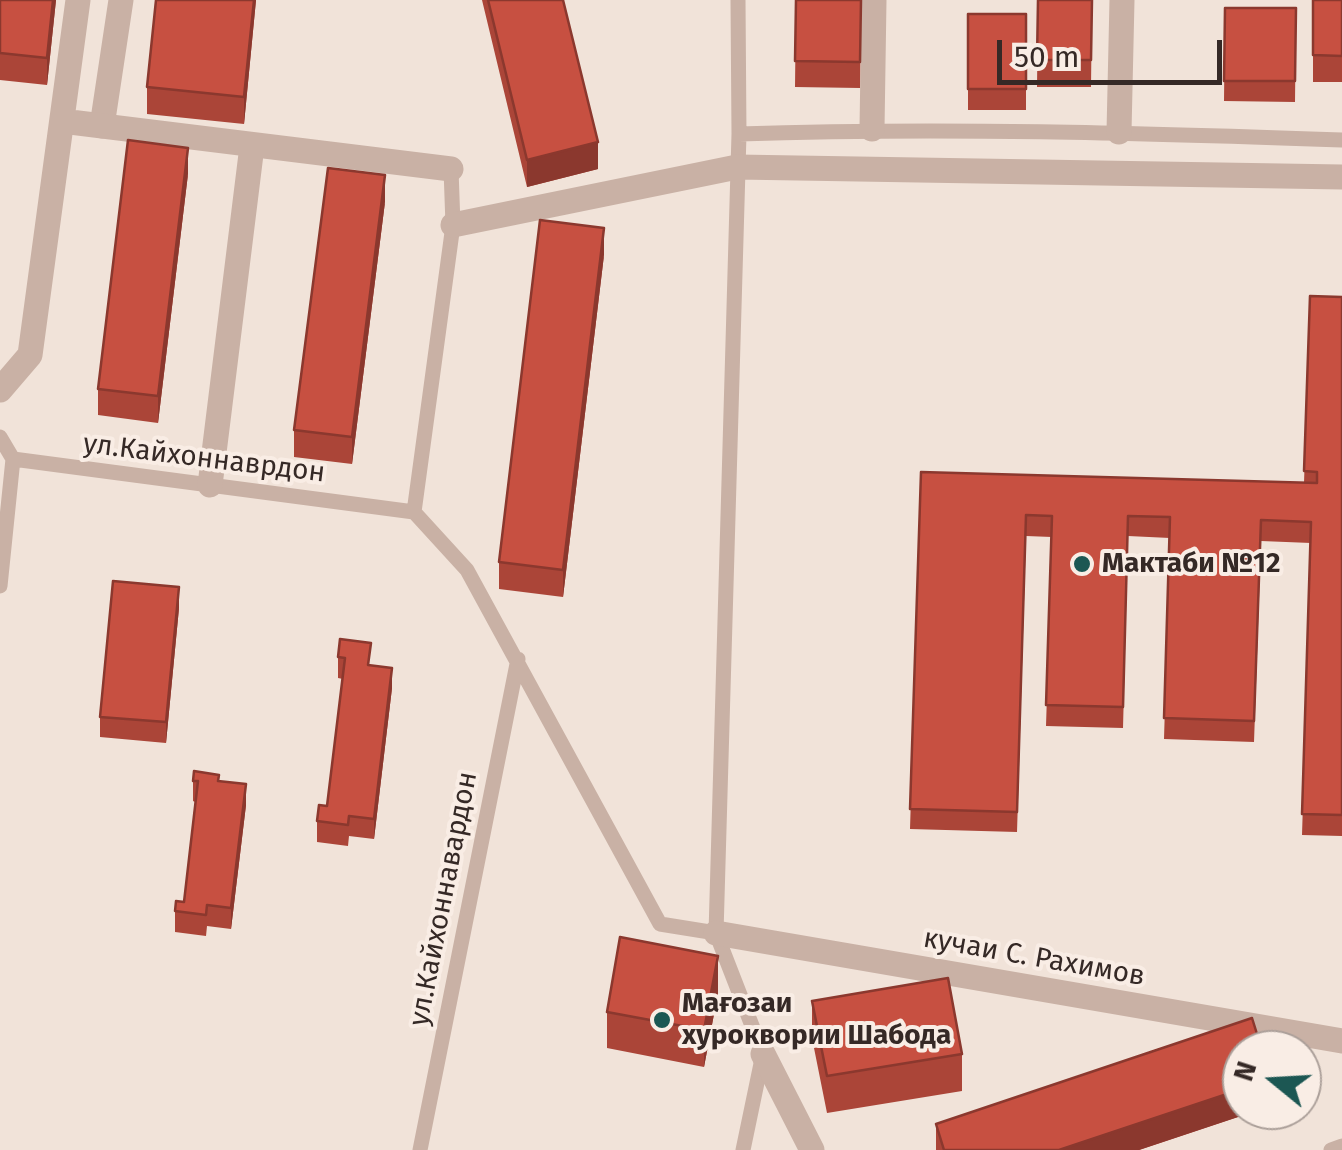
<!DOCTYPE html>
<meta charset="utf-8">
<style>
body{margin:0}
#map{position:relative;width:1342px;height:1150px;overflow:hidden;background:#f1e3d9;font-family:"Fira Sans",sans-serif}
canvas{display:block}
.north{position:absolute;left:1222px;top:1030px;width:100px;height:100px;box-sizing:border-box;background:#f9ede5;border:2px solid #ab9f99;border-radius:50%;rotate:288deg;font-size:28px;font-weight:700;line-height:40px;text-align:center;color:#352926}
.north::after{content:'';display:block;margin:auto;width:35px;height:45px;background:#1c5753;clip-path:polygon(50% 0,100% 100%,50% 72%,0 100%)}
.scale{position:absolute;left:997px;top:40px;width:225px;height:45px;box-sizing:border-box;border:5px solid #352926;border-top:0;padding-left:12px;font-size:30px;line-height:35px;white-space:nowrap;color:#352926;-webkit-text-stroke:8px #f9ede5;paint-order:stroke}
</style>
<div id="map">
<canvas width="1342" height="1150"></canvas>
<div class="north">N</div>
<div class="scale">50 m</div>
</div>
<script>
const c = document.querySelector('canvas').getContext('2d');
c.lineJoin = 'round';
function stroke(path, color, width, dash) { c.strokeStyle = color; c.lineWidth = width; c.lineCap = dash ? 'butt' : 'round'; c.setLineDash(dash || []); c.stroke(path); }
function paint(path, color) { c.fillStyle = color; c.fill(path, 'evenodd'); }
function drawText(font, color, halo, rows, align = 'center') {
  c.font = font + ' "Fira Sans",sans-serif'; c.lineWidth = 8; c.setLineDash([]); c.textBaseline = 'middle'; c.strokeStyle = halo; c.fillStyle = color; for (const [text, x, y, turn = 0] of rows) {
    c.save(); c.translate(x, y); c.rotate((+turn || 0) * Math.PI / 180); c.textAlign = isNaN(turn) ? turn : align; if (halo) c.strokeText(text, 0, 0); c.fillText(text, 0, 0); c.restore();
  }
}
stroke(new Path2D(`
 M738 0 739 134 716 933 763 1054 743 1150
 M739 134C940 127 1141 133 1342 140
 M451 169 453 225 414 512 467 570 660 924 716 933
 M0 437 13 459 414 512
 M0 586 13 459
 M420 1150 518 659
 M1331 1150 1342 1146`), '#c9b1a5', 15);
stroke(new Path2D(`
 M102 126 121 0
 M453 225 737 167 1342 177`), '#c9b1a5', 25);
stroke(new Path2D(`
 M62 121 451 169
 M872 129 874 0
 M1119 132 1122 0
 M0 390 30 355 78 0
 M210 485 252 146
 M716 933 1342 1041
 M763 1054 812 1150`), '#c9b1a5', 25);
paint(new Path2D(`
 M0 0H56L47 85 0 80Z
 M156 0H256L244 124 147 114V87Z
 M482 0H563L598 169 527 187Z
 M796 0H861L860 88 795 87Z
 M1038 0H1092L1091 87H1037Z
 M1313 0H1342V82H1313Z
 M1225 8H1296L1295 102 1224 101Z
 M968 14H1026V110H968Z
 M188 174 158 423 98 415V389Z
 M385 202 352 464 294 457V430Z
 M604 255 563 597 499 589V562Z
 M1310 296 1342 297V836L1302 835 1311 543 1261 541 1254 742 1164 739 1170 538 1128 536 1123 728 1046 726 1052 537 1026 536 1017 832 910 829 921 472 1304 483Z
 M179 608 166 743 100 737V717Z
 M338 657 370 665 392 688 374 839 349 836 348 846 317 842V821L327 806 343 679 338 678Z
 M193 781H219L246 805 231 929 207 926 206 936 175 932V911L184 902 195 802 193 801Z
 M718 993 704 1067 607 1048V1012Z
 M812 1001 962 1054V1091L827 1113 812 1038Z
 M1242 1110H1259L1139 1150H936V1124Z`), '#ab4538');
paint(new Path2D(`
 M53 0H56L47 85V58Z
 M254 0H256L244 124V97Z
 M598 142V169L527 187V160Z
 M188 148V174L158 423V396Z
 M385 175V202L352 464V437Z
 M604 228V255L563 597V570Z
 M179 587V608L166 743V722Z
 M392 668V688L374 839V819Z
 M246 784V805L231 929V908Z
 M718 956V993L704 1067V1030Z
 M1242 1089V1110H1259L1139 1150H1059Z`), '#8b382e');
const building = new Path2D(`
 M0 0H53L47 58 0 53Z
 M156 0H254L244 97 147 87Z
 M488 0H563L598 142 527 160Z
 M796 0H861L860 62 795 61Z
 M1038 0H1092L1091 60H1037Z
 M1313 0H1342V56L1313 55Z
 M1225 8H1296L1295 81H1224Z
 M968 14H1026V89H968Z
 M128 140 188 148 158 396 98 389Z
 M328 168 385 175 352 437 294 430Z
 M540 220 604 228 563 570 499 562Z
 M1310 296 1342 297V815L1302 814 1311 522 1261 520 1254 721 1164 718 1170 517 1128 516 1123 707 1046 705 1052 516 1026 515 1017 812 910 809 921 472 1317 483V472L1304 471Z
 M113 581 179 587 166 722 100 717Z
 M340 639 371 643 368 665 392 668 374 819 349 816 348 825 317 821 319 805 327 806 345 658 338 657Z
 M194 771 219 775 218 781 246 784 231 908 207 905 206 915 175 911 176 901 184 902 198 781H193Z
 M620 937 718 956 704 1030 607 1012Z
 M948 978 962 1054 827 1076 812 1001Z
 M1252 1018 1262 1050H1242V1089L1059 1150H944L936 1124Z`);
paint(building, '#c75041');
stroke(building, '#8b382e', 2.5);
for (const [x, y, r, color] of [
 [1082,564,10,"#1c5753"],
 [662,1020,10,"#1c5753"]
]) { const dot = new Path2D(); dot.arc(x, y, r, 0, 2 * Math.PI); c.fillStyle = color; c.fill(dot); stroke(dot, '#f9ede5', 4); }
drawText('28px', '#352926', '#f9ede5', [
 ["ул.Кайхоннаврдон",204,459,7],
 ["ул.Кайхоннавардон",444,899,-79],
 ["кучаи С. Рахимов",1034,958,10]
]);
drawText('bold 28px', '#352926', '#f9ede5', [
 ["Мактаби №12",1102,564],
 ["Мағозаи",682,1004],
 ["хуроквории Шабода",682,1036]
], 'left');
</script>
